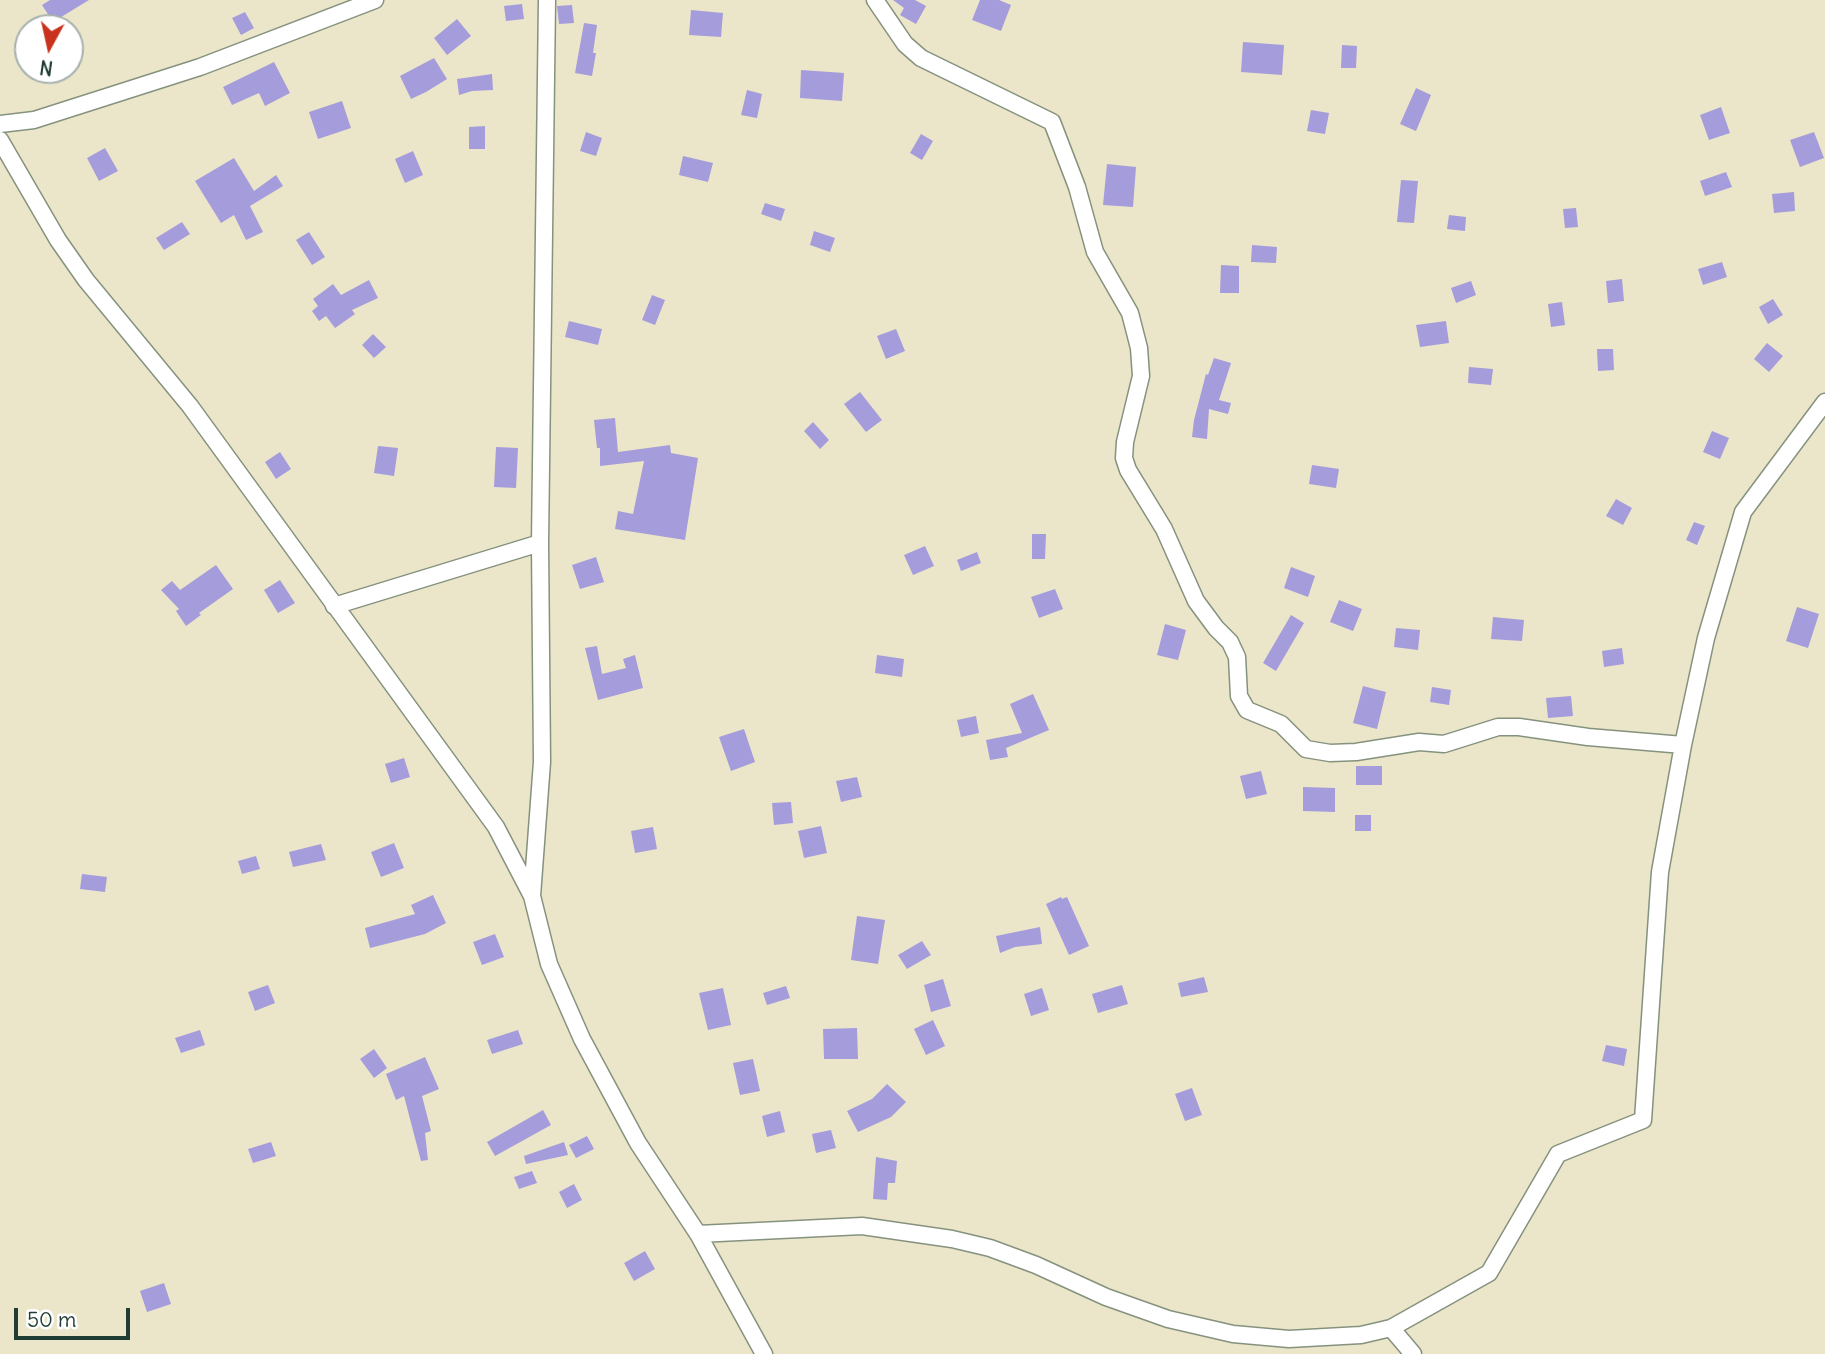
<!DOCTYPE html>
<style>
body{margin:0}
#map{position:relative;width:1825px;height:1354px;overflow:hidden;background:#ebe6c9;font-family:Delius,sans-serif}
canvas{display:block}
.north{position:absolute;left:14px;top:14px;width:70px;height:70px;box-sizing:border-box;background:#fff;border:2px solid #a5b1ae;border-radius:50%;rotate:188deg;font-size:19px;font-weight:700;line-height:28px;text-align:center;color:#1f3d34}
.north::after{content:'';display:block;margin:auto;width:24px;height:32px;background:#c8321e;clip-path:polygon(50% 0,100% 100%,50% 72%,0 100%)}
.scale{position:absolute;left:14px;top:1308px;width:116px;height:32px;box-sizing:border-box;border:4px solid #1f3d34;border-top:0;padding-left:9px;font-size:21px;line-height:24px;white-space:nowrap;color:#1f3d34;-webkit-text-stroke:5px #fff;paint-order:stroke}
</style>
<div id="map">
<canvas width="1825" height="1354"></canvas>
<div class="north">N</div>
<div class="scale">50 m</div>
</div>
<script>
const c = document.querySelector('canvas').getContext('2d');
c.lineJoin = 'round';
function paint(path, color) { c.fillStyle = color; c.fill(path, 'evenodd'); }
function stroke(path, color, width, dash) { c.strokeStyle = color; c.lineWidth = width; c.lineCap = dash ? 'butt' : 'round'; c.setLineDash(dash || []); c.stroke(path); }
paint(new Path2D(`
 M50 0H89L53 22 42 5Z
 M893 0H915L926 6 916 24 900 15 904 8Z
 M980 0H999L1011 5 1001 31 972 20Z
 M522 4 524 19 506 21 504 6Z
 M572 5 574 23 559 24 557 6Z
 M691 10 723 13 721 37 689 35Z
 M245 12 254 28 241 35 232 18Z
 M457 19 471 36 447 55 434 38Z
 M584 23 597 25 593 53H596L592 76 575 73Z
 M1243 42 1284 45 1282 75 1241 72Z
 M1342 45 1357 46 1356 68H1341Z
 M434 58 447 79 426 92 411 99 400 76Z
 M274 62 290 93 265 106 259 93 232 105 223 87Z
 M801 70 844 73 842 101 800 98Z
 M492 74 493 90 472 91 459 95 457 79Z
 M1416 88 1431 95 1416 131 1400 124Z
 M747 90 762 94 757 118 741 115Z
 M342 101 351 128 318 139 309 112Z
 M1721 107 1730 133 1709 140 1700 115Z
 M1311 110 1329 113 1325 134 1307 131Z
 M485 126V149H469V127Z
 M586 132 602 138 596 156 580 151Z
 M1814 132 1824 158 1800 167 1790 140Z
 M921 134 933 141 922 160 910 153Z
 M105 148 118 171 99 181 87 158Z
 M413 151 423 175 405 183 395 159Z
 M683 156 713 163 708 182 679 175Z
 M234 158 254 191 276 175 283 186 250 206 263 232 246 240 234 215 221 223 195 181Z
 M1107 164 1136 167 1133 207 1103 205Z
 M1726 172 1732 187 1705 196 1700 181Z
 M1401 180 1418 181 1414 223 1397 222Z
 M1794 192 1795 211 1774 213 1772 194Z
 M765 203 785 209 781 221 761 214Z
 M1576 208 1578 227 1565 228 1563 209Z
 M1449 215 1466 217 1465 231 1447 229Z
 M182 222 190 234 164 250 156 238Z
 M814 231 835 238 830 252 810 245Z
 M309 232 325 257 312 265 296 240Z
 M1252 245 1277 247 1276 263 1251 262Z
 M1722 262 1727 277 1703 285 1698 269Z
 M1221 265 1239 266V293H1220Z
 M1622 279 1624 301 1608 303 1606 281Z
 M369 280 378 298 352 310 355 314 335 328 326 316 319 321 312 311 318 306 313 299 333 284 341 295Z
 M1471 281 1476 295 1456 303 1451 288Z
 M652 295 665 300 655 325 642 320Z
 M1773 299 1783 315 1768 324 1759 307Z
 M1562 302 1565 325 1551 327 1548 304Z
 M569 321 602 329 598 345 565 337Z
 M1446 321 1449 343 1420 347 1416 325Z
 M896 329 905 351 886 359 877 336Z
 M373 334 386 347 374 358 362 345Z
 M1767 343 1783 356 1769 372 1754 359Z
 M1597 349H1613L1614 370 1598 371Z
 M1214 358 1231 363 1219 400 1231 403 1228 414 1209 409 1207 439 1192 437 1194 420 1206 374 1208 375Z
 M1469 367 1493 369 1491 385 1468 383Z
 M860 392 882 420 866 432 844 404Z
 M615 418 618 452 670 445 671 453 698 458 685 540 615 529 618 511 633 514 644 461 600 466V448H597L594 420Z
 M813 422 829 440 820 449 804 431Z
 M1712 431 1729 438 1720 459 1703 452Z
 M378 446 398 448 394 476 374 473Z
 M496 447 518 448 516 488 494 487Z
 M280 452 291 469 276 479 265 462Z
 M1312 465 1339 469 1336 488 1309 484Z
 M1616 499 1632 508 1623 525 1606 516Z
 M1694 522 1705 526 1697 545 1686 540Z
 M1032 534H1046L1045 559H1032Z
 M925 546 934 566 913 575 904 555Z
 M977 552 981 563 961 571 957 560Z
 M596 557 604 582 580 589 572 565Z
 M216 565 233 589 199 613 201 615 186 626 176 611 179 609 161 590 172 581 180 590Z
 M1291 567 1315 576 1308 597 1284 588Z
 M280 580 295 603 278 613 264 590Z
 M1055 589 1063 609 1039 618 1031 597Z
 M1339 600 1362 609 1353 631 1330 622Z
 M1797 607 1819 614 1808 648 1786 641Z
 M1291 615 1304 623 1276 671 1263 663Z
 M1493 617 1524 620 1522 641 1491 639Z
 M1165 624 1186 630 1178 660 1157 655Z
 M1396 628 1420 630 1418 650 1394 647Z
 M597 646 602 674 626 668 623 659 635 655 643 688 598 700 585 648Z
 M1622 648 1624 664 1604 667 1602 651Z
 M877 655 904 659 902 677 875 673Z
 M1363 686 1386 692 1377 729 1353 723Z
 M1432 687 1451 690 1449 705 1430 702Z
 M1033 694 1049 730 1006 748 1008 757 990 760 986 740 1022 733 1010 704Z
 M1571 696 1573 716 1548 718 1546 698Z
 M976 716 979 733 961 737 957 720Z
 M744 729 755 762 731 771 719 737Z
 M404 758 410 777 391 783 385 764Z
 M1356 766H1382V785H1356Z
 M1261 771 1267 794 1246 799 1240 776Z
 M857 777 862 797 841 802 836 781Z
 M1303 787 1335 788V812L1303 811Z
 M791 802 793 823 774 825 772 803Z
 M1355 815H1371V831H1355Z
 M821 826 827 853 804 858 798 831Z
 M653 827 657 849 635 853 631 831Z
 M394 843 404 868 381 877 371 852Z
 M321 844 326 860 293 867 289 852Z
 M256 856 260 869 242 874 238 861Z
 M82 874 107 877 105 892 80 889Z
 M433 895 446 923 425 934 370 948 365 928 415 914 411 905Z
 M1061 897 1062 899 1067 897 1089 946 1069 955 1046 904Z
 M857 916 885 920 878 964 851 960Z
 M1040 927 1042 944 1015 947 1000 953 996 936Z
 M495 934 504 957 482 965 473 942Z
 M922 941 931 955 907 969 898 955Z
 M1204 977 1208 992 1181 997 1178 983Z
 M943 979 951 1006 931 1012 924 985Z
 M268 985 275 1003 255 1011 248 992Z
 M1122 985 1128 1004 1098 1013 1092 994Z
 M786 986 790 998 767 1005 763 993Z
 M723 988 731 1025 708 1030 699 993Z
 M1042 988 1049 1010 1031 1016 1024 994Z
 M933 1020 945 1046 926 1055 914 1029Z
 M857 1028 858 1059H824L823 1029Z
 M200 1030 205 1045 181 1053 175 1038Z
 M518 1030 523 1044 492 1054 487 1040Z
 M1606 1045 1627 1049 1624 1066 1602 1061Z
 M374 1049 387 1068 374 1078 360 1059Z
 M425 1057 439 1089 422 1096 431 1131 425 1133 428 1160 421 1161 404 1096 396 1100 386 1074Z
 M753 1059 760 1091 740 1095 733 1063Z
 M887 1084 906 1102 891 1117 858 1132 847 1111 872 1099Z
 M1192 1088 1202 1115 1185 1121 1175 1094Z
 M543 1110 551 1125 495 1156 487 1142Z
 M780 1111 785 1132 767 1137 762 1116Z
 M831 1130 836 1148 816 1153 812 1134Z
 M587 1136 594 1149 576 1158 569 1145Z
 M271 1142 276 1156 253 1163 248 1149Z
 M564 1142 568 1155 526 1164 524 1156Z
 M876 1157 897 1161 895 1183H888L887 1200 873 1199Z
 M532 1171 537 1183 519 1189 514 1177Z
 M574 1184 582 1200 567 1208 559 1192Z
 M645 1251 655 1269 634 1281 624 1263Z
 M164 1283 171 1304 147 1312 140 1291Z`), '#a59cdb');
const street = new Path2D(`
 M875 0 905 44 921 58 1052 122 1077 187 1095 252 1130 313 1139 348 1141 376 1125 442 1124 458 1128 470 1164 529 1196 601 1216 628 1230 642 1237 657 1239 696 1247 710 1281 724 1306 749 1330 753 1356 752 1419 742 1444 744 1498 727H1519L1588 737 1683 745
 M0 124 34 120 200 67 375 0
 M0 140 58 240 86 280 190 406 496 827 532 896 549 964 582 1039 638 1143 698 1234 764 1354
 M334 606 540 543
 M532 896 542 762 540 543 547 0
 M698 1234 862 1226 952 1239 990 1248 1036 1265 1106 1297 1168 1319 1233 1334 1289 1339 1361 1335 1391 1328 1489 1273 1558 1154 1643 1120 1660 872 1683 745 1706 638 1743 512 1825 402
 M1391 1328 1413 1354`);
stroke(street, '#85927e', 19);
stroke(street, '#fff', 16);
</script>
